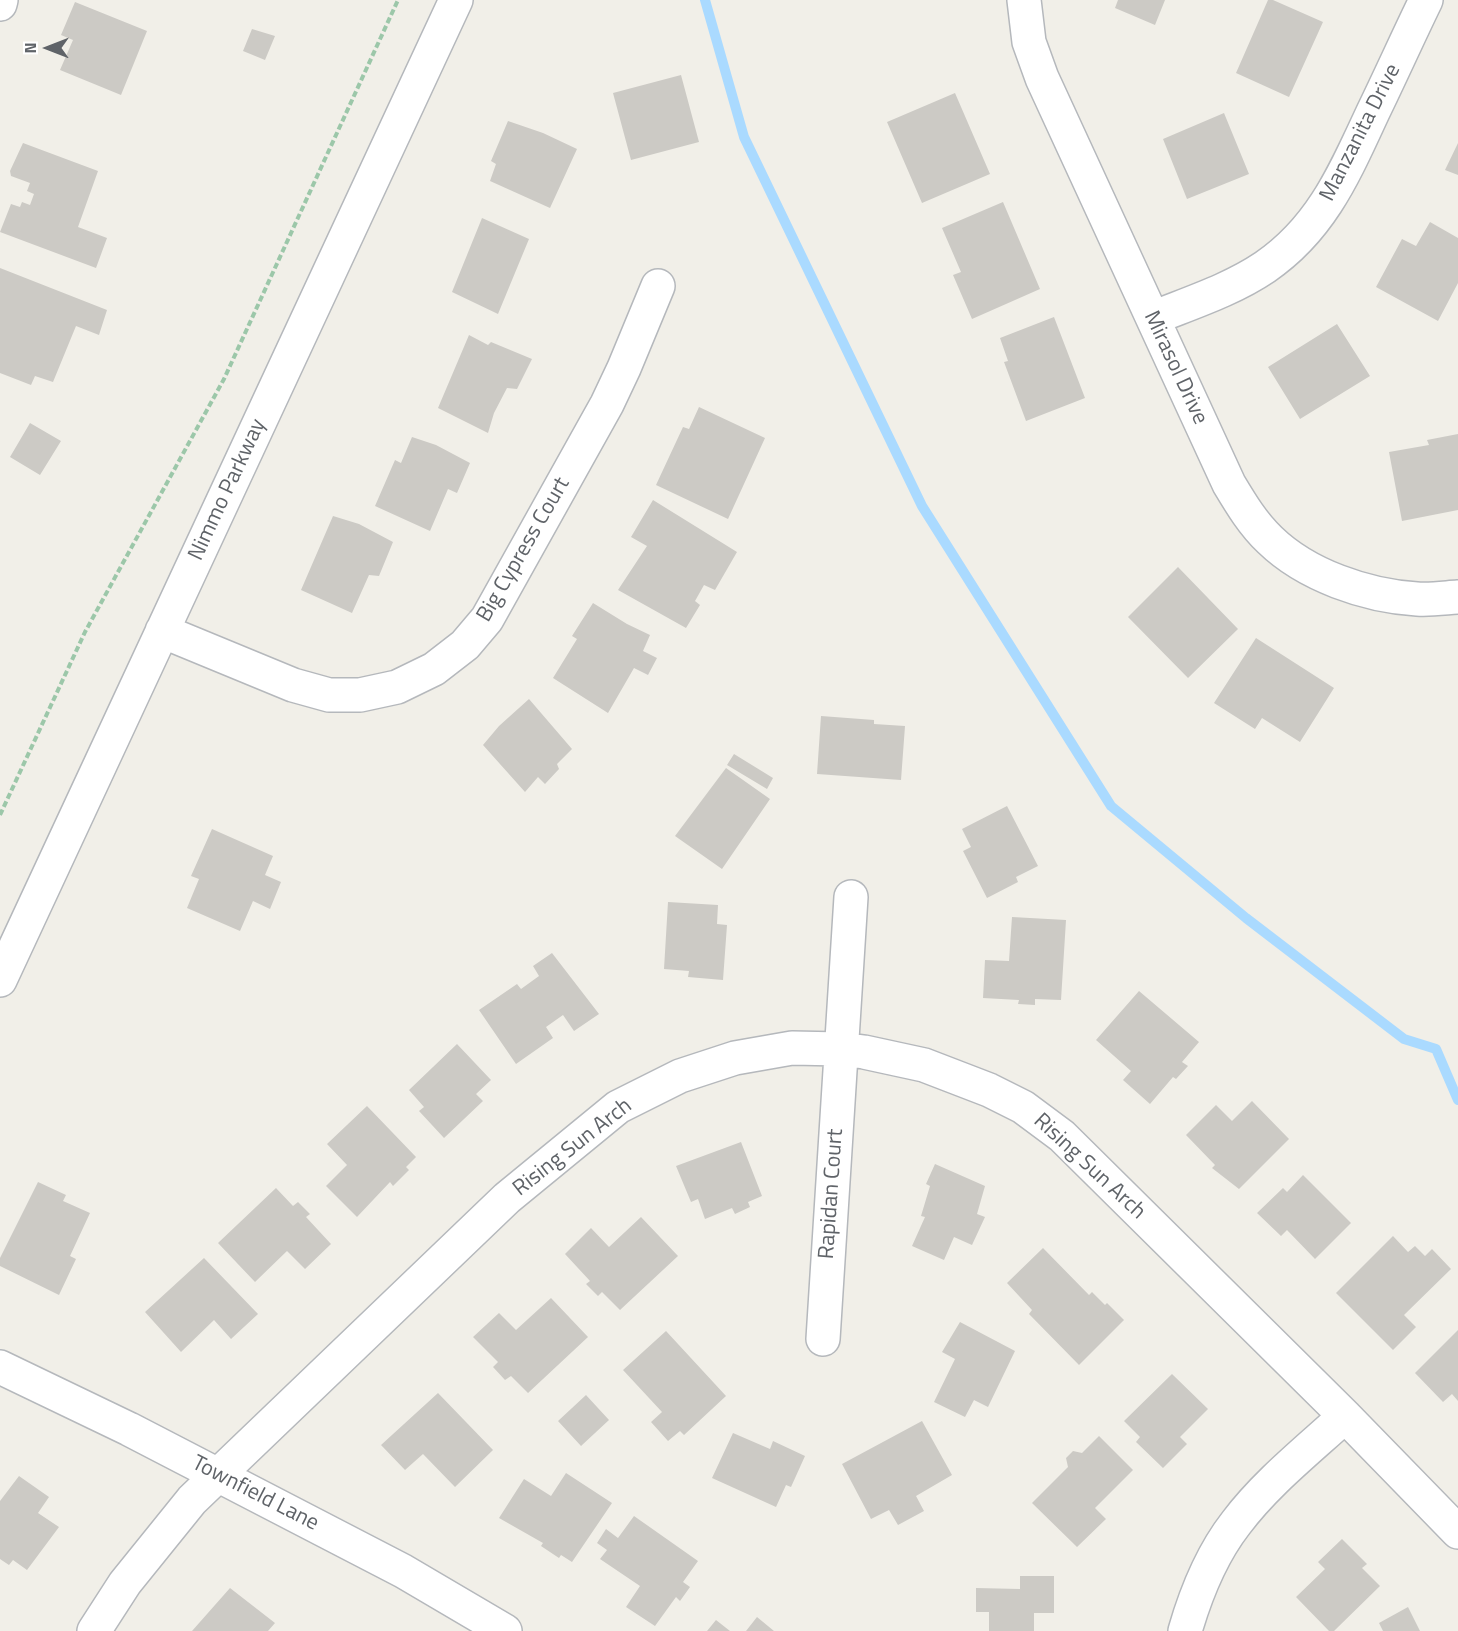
<!DOCTYPE html>
<style>
body{margin:0}
#map{position:relative;width:1458px;height:1631px;overflow:hidden;background:#f1efe8;font-family:"Titillium Web",sans-serif}
canvas{display:block}
.north{position:absolute;left:18px;top:18px;width:60px;height:60px;-webkit-text-stroke:4px #fff;paint-order:stroke;rotate:270deg;font-size:16px;font-weight:700;line-height:24px;text-align:center;color:#5f6368}
.north::after{content:'';display:block;margin:auto;width:21px;height:27px;background:#5f6368;clip-path:polygon(50% 0,100% 100%,50% 72%,0 100%)}
</style>
<div id="map">
<canvas width="1458" height="1631"></canvas>
<div class="north">N</div>
</div>
<script>
const c = document.querySelector('canvas').getContext('2d');
c.lineJoin = 'round';
function stroke(path, color, width, dash) { c.strokeStyle = color; c.lineWidth = width; c.lineCap = dash ? 'butt' : 'round'; c.setLineDash(dash || []); c.stroke(path); }
function paint(path, color) { c.fillStyle = color; c.fill(path, 'evenodd'); }
function drawText(font, color, halo, rows, align = 'center') {
  c.font = font + ' "Titillium Web",sans-serif'; c.lineWidth = 4.5; c.setLineDash([]); c.textBaseline = 'middle'; c.strokeStyle = halo; c.fillStyle = color; for (const [text, x, y, turn = 0] of rows) {
    c.save(); c.translate(x, y); c.rotate((+turn || 0) * Math.PI / 180); c.textAlign = isNaN(turn) ? turn : align; if (halo) c.strokeText(text, 0, 0); c.fillText(text, 0, 0); c.restore();
  }
}
stroke(new Path2D(`
 M705 0 744 137 922 506 1111 806 1246 918 1404 1039 1436 1049 1458 1100`), '#aadaff', 10);
paint(new Path2D(`
 M1118 0H1165L1155 25 1115 8Z
 M1268 0H1273L1323 22 1289 97 1236 73Z
 M75 2 147 31 121 95 60 70 73 40 61 35Z
 M252 29 275 36 265 60 243 51Z
 M681 75 699 142 631 160 613 93Z
 M955 93 990 174 922 203 887 122Z
 M1224 113 1249 174 1187 199 1163 139Z
 M508 121 543 133 577 149 550 208 490 181 496 164 491 161Z
 M23 143 98 171 78 227 107 238 96 268 0 232 11 204 20 207 22 202 30 205 34 194 27 191 30 183 11 176 10 171Z
 M1458 143V175L1445 170Z
 M1003 202 1040 289 972 319 953 275 961 272 942 228Z
 M482 218 529 239 498 314 452 292Z
 M1430 222 1458 238V283L1438 321 1376 287 1402 239 1416 246Z
 M0 268 107 310 99 335 76 326 53 382 35 376 31 385 0 373Z
 M1054 317 1085 398 1026 421 1004 362 1008 361 1000 338Z
 M1337 324 1370 376 1300 419 1268 367Z
 M469 335 488 345 491 342 532 359 517 389 507 388 494 413 488 433 438 408Z
 M699 407 765 438 728 519 656 485 683 427 689 429Z
 M30 423 61 441 40 475 10 457Z
 M1458 434V510L1402 521 1389 452 1429 445 1427 440Z
 M412 437 436 445 470 463 457 493 448 489 430 531 375 506 395 460 401 463Z
 M653 500 737 552 715 590 704 585 695 601 700 605 686 628 618 590 647 546 631 537Z
 M333 516 359 524 393 542 379 576 369 575 352 613 301 590Z
 M1178 567 1238 629 1188 678 1128 617Z
 M593 603 627 624 650 635 643 651 657 658 648 675 634 668 608 713 553 678 577 639 572 636Z
 M1256 638 1334 688 1300 742 1262 718 1255 729 1214 703Z
 M529 699 572 749 557 764 559 769 545 784 538 777 525 792 483 745 499 726Z
 M821 716 874 720V724L905 726 901 780 817 774Z
 M734 754 773 778 767 789 727 765Z
 M726 768 770 799 722 869 675 836Z
 M1007 806 1038 866 1016 877 1018 882 987 898 963 851 971 847 962 829Z
 M212 829 273 856 265 875 281 882 270 909 253 901 240 931 187 908 199 879 191 876Z
 M668 902 718 905 717 924 727 925 723 980 688 977 689 971 664 969Z
 M1012 917 1066 920 1061 1000 1035 999V1005L1018 1004 1019 1000 983 998 985 960 1009 961Z
 M552 953 599 1014 574 1031 563 1015 546 1027 553 1038 516 1064 479 1010 517 984 521 989 539 976 533 966Z
 M1139 991 1199 1042 1182 1062 1188 1066 1176 1079 1173 1077 1150 1104 1123 1080 1131 1071 1096 1040Z
 M457 1044 491 1080 476 1094 483 1101 444 1138 419 1111 424 1107 409 1090Z
 M1252 1101 1289 1139 1239 1189 1212 1168 1215 1165 1186 1135 1216 1105 1232 1121Z
 M367 1106 416 1157 406 1167 409 1170 393 1186 390 1182 357 1217 326 1186 347 1165 327 1144Z
 M741 1142 762 1196 748 1202 750 1207 735 1214 732 1208 705 1219 698 1199 691 1202 676 1166Z
 M935 1164 985 1186 977 1214 985 1217 972 1245 954 1237 944 1260 912 1246 925 1217 921 1216 930 1186 926 1184Z
 M1303 1175 1351 1223 1315 1259 1287 1230 1281 1236 1257 1213 1283 1188 1287 1192Z
 M38 1182 66 1195 63 1201 90 1213 70 1256 76 1259 59 1295 0 1266V1258Z
 M276 1188 293 1206 298 1202 310 1214 306 1217 331 1244 305 1269 287 1251 255 1282 218 1243Z
 M641 1217 678 1256 620 1310 602 1292 598 1296 586 1284 590 1281 565 1254 591 1228 609 1247Z
 M1393 1236 1408 1252 1415 1246 1425 1256 1432 1249 1451 1269 1404 1315 1416 1327 1393 1350 1336 1293Z
 M1043 1248 1089 1295 1092 1292 1105 1305 1107 1303 1124 1320 1079 1365 1029 1314 1032 1310 1007 1283Z
 M204 1258 258 1314 231 1339 214 1320 181 1352 145 1312Z
 M551 1298 588 1337 528 1393 511 1376 505 1380 493 1367 498 1362 473 1337 499 1313 516 1330Z
 M960 1322 1015 1351 988 1407 974 1400 965 1417 934 1402 955 1359 942 1352Z
 M1458 1330V1401L1452 1394 1443 1402 1415 1373Z
 M666 1331 726 1396 684 1435 680 1431 668 1441 651 1422 662 1412 623 1370Z
 M1172 1374 1208 1409 1180 1437 1187 1444 1163 1468 1136 1442 1140 1437 1124 1421Z
 M438 1393 493 1450 455 1487 423 1454 405 1470 381 1445Z
 M586 1395 609 1420 581 1446 558 1421Z
 M922 1421 952 1475 916 1496 924 1511 898 1525 889 1510 871 1519 842 1464Z
 M733 1433 770 1449 773 1441 805 1456 791 1487 786 1485 776 1507 712 1478Z
 M1099 1436 1133 1470 1095 1508 1106 1519 1077 1547 1032 1503 1068 1467 1066 1458 1073 1451 1082 1453Z
 M566 1473 612 1503 572 1562 561 1555 559 1558 541 1546 543 1543 499 1518 524 1479 551 1496Z
 M19 1476 49 1497 38 1513 59 1527 27 1570 13 1560 9 1565 0 1559V1501Z
 M634 1516 698 1561 683 1582 690 1587 680 1601 676 1597 655 1626 626 1607 640 1586 600 1559 607 1550 597 1543 606 1529 618 1538Z
 M1342 1539 1367 1564 1362 1568 1380 1586 1334 1631H1329L1296 1597 1325 1569 1318 1562Z
 M1020 1576H1054V1613H1034V1631H989V1612H976V1588L1020 1589Z
 M230 1588 275 1623 268 1631H192Z
 M1408 1607 1420 1631H1383L1379 1623Z
 M757 1617 774 1631H746Z
 M716 1620 730 1631H707Z`), '#cccac5');
const minor = new Path2D(`
 M1024 0 1029 42 1042 78 1229 484C1241 504 1253 524 1270 540 1306 575 1366 596 1417 599 1430 600 1444 598 1458 597
 M0 4 1 0
 M1153 318C1190 303 1231 290 1265 267 1322 228 1345 172 1373 112 1391 75 1408 37 1426 0
 M162 631 293 685 329 695H360L397 687 434 669 465 645 487 619 607 404 624 368 658 286
 M0 980 456 0
 M823 1339 851 897
 M0 1367 129 1429 403 1571 505 1631
 M94 1631 125 1583 192 1500 507 1198 618 1107 680 1076 735 1058 792 1048 841 1049 864 1052 924 1065 989 1090 1023 1107 1062 1136 1345 1416 1458 1532
 M1185 1631C1196 1593 1211 1555 1236 1523 1266 1483 1308 1450 1345 1416`);
stroke(minor, '#b5b8bc', 36);
stroke(new Path2D(`
 M0 815 85 632 224 379 398 0`), '#9cc7a9', 4, [6, 3]);
stroke(minor, '#fff', 33);
drawText('22px', '#5f6368', '#fff', [
 ["Manzanita Drive",1361,133,-63],
 ["Mirasol Drive",1175,368,65],
 ["Nimmo Parkway",228,490,-65],
 ["Big Cypress Court",524,550,-60],
 ["Rising Sun Arch",573,1148,-38],
 ["Rising Sun Arch",1089,1167,43],
 ["Rapidan Court",832,1194,-86],
 ["Townfield Lane",255,1494,27]
]);
</script>
